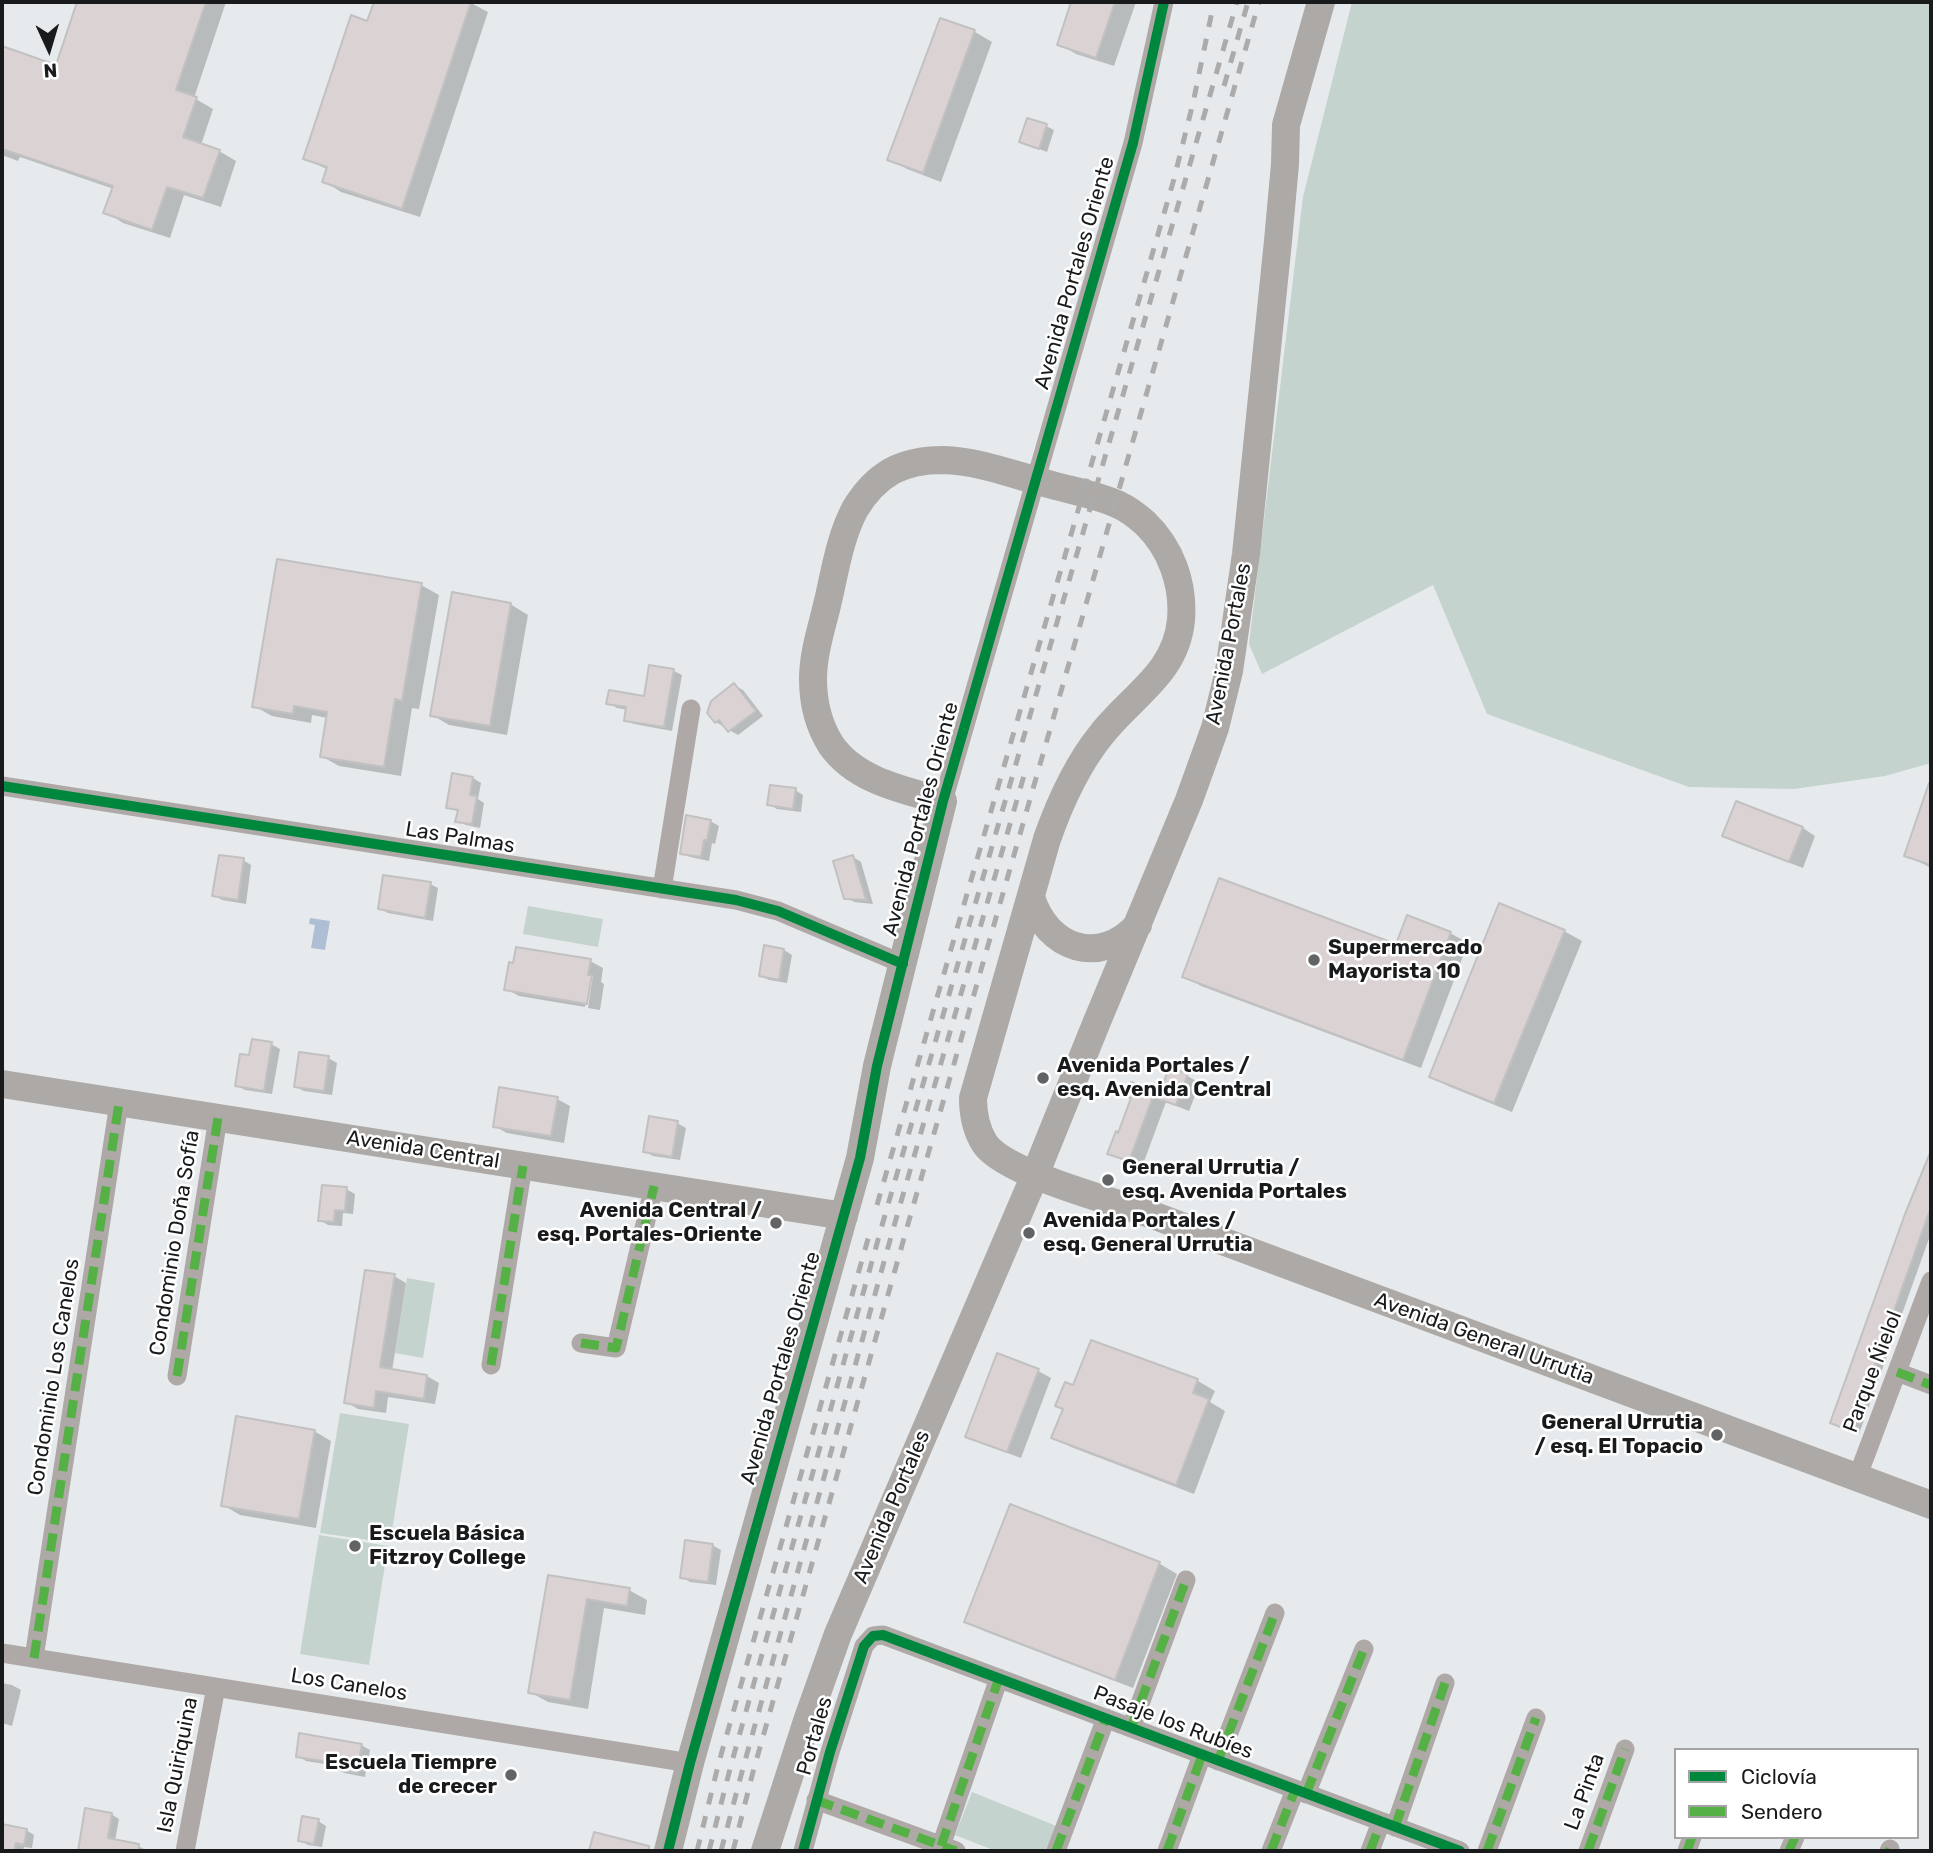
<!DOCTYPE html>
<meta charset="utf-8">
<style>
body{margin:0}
#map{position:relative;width:1933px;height:1853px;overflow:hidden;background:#e7eaec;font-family:Rubik,sans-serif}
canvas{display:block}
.frame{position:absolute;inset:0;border:4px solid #191a1c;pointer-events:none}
.legend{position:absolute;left:1674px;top:1748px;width:245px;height:91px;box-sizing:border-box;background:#fff;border:2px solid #a3a3a4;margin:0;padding:9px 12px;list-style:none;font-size:21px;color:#191a1c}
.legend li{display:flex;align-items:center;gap:14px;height:35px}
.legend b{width:35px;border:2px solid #a3a3a4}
.north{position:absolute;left:14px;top:14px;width:70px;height:70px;-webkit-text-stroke:5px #fff;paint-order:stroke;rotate:176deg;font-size:19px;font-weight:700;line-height:28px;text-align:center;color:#191a1c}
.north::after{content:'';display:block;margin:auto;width:24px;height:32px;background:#191a1c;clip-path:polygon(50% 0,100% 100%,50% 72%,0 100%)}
</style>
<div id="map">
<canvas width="1933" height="1853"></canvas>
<div class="frame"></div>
<ul class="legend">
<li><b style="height:9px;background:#00873e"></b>Ciclovía</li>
<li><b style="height:9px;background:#55b145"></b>Sendero</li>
</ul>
<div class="north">N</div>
</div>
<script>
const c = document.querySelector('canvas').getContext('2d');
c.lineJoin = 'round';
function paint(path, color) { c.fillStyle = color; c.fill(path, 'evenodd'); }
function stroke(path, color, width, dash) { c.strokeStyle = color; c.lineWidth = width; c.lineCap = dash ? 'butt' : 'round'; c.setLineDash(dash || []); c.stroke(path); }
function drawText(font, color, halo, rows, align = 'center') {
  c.font = font + ' Rubik,sans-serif'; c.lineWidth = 5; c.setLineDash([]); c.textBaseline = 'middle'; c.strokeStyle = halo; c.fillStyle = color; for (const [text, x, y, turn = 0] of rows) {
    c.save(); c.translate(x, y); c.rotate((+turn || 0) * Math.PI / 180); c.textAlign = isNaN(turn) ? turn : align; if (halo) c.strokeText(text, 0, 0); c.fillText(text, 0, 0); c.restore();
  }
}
paint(new Path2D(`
 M1352 2H1931V763L1885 776 1794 789 1689 787 1487 714 1433 585 1262 674 1249 644 1303 197Z
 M528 906 603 919 598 947 523 934Z
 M407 1278 435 1283 423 1358 395 1353Z
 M340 1413 409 1424 390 1543 320 1533Z
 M319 1535 388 1546 369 1665 300 1654Z
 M972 1792 1059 1827 1050 1851H996L955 1835Z`), '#c4d3cd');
paint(new Path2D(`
 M310 918 330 921 325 950 311 948 315 925 309 924Z`), '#aebfd5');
paint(new Path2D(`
 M79 2H226L194 98 213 109 201 145 219 151 236 161 221 207 184 195 170 238 123 223 106 212 114 189 20 157 18 161 2 155V48L57 67Z
 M376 2H397L410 6 412 2H469L488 12 420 217 341 192 324 181 328 170 305 158 369 23Z
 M1073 2H1136L1114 66 1076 54 1059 44Z
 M941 20 975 32 992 42 941 182 907 169 890 159Z
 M1046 126 1054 130 1047 152 1021 142Z
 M421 585 439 595 419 709 412 708 401 776 339 766 321 756 328 718 312 715 311 723 272 716 254 706Z
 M510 604 528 615 507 735 449 725 432 715Z
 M674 671 682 675 672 731 634 724 626 720 628 710 617 708 608 703 646 698Z
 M734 685 743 690 763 716 738 735 729 730 726 725 724 727 716 722Z
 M473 778 481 783 478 799 484 803 480 828 466 825 457 821 459 812 448 807Z
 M795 790 803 795 801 812 777 809 769 804Z
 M1931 792V868L1906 855 1927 794Z
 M1737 803 1803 828 1815 836 1803 868 1737 843 1724 835Z
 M710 821 719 826 715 844 712 843 709 861 690 857 682 853Z
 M853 857 861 862 873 904 854 902 845 897Z
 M243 860 251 865 246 904 222 900 214 895Z
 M430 884 438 888 433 921 388 913 380 908Z
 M1564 931 1582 941 1512 1112 1448 1086 1431 1076Z
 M1450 933 1468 943 1421 1068 1201 986 1184 976 1397 946Z
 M765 947 784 950 792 955 787 983 769 980 761 976Z
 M590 961 603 968 601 982 604 984 600 1010 588 1008 593 975H590L585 1007 519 996 506 989Z
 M271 1044 280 1049 272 1094 245 1090 236 1085Z
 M328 1058 337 1063 332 1095 304 1091 296 1087Z
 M1187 1076 1200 1083 1189 1111 1166 1102 1142 1167 1122 1160 1110 1153 1119 1135 1133 1098 1154 1093 1160 1097Z
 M557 1099 570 1106 564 1143 507 1133 494 1126Z
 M677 1123 686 1128 680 1160 653 1156 644 1151Z
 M1931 1154V1233L1859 1434 1832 1422Z
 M346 1189 355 1194 353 1214 343 1213 342 1226 328 1225 320 1220Z
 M394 1276 406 1283 392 1371 427 1376 439 1383 435 1404 388 1397 386 1413 358 1409 346 1402Z
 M1092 1342 1198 1381 1215 1391 1210 1402 1225 1411 1194 1494 1071 1447 1054 1437Z
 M1038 1371 1051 1378 1021 1458 980 1443 968 1436Z
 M314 1431 331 1441 316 1528 240 1515 223 1505Z
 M1011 1507 1160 1564 1177 1574 1133 1688 984 1631 967 1621Z
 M712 1545 721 1550 716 1585 690 1582 682 1577Z
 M549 1577 629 1590 647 1600 645 1615 604 1608 588 1709 548 1702 530 1692Z
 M2 1683 12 1685 21 1690 12 1726 2 1723Z
 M361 1745 370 1750 365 1777 344 1773 336 1768 337 1766 306 1761 298 1756Z
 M111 1814 119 1819 115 1841 136 1845 144 1849 143 1851H84L80 1849Z
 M318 1821 326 1826 322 1847 308 1845 300 1840Z
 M2 1826 26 1830 34 1835 32 1848 24 1847 23 1851H2Z`), '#0003');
const building = new Path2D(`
 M77 2H206L176 90 197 97 183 137 220 150 203 198 167 187 152 230 103 213 113 186 2 149V46L56 65Z
 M374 2H471L402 209 322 182 327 167 303 159 351 15 367 21Z
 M1071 2H1115L1096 58 1057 45Z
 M940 18 975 30 923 173 887 160Z
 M1027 118 1047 124 1039 149 1019 142Z
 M277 559 422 583 402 701 395 699 384 767 320 757 327 712 294 706 293 714 252 707Z
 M452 592 511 603 490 726 430 716Z
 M649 665 674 669 664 727 624 721 626 707 606 704 609 690 644 696Z
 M734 683 756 711 728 732 719 720 715 723 707 713 711 701Z
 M452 773 473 777 470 795 477 796 472 824 455 822 458 810 446 808Z
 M1929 783 1931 784V865L1904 856Z
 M770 785 796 788 793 809 767 805Z
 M1736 801 1803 827 1789 862 1722 836Z
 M686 815 711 820 707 840H704L701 857 680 854Z
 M219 855 244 858 238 900 212 896Z
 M853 855 866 900 844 899 833 861Z
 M383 875 431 882 425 918 378 909Z
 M1219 878 1396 944 1407 915 1451 932 1403 1060 1182 977Z
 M1499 903 1565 930 1494 1103 1429 1077Z
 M764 945 784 949 779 980 759 976Z
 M516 947 591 959 588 975H592L587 1004 504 990 509 962 513 963Z
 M252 1039 272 1042 264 1091 235 1086 240 1054 249 1055Z
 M299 1052 329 1056 324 1091 294 1087Z
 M1169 1067 1188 1074 1176 1105 1158 1099Z
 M1131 1082 1155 1091 1129 1161 1107 1154 1116 1131 1118 1133 1131 1098 1126 1096Z
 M499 1087 558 1097 551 1136 493 1127Z
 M649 1116 678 1121 672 1157 643 1152Z
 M1930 1153H1931V1207L1851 1431 1830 1423 1905 1214Z
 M322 1185 347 1187 345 1211 335 1210 334 1222 318 1221Z
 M365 1270 395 1274 380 1367 427 1375 424 1399 376 1391 374 1408 344 1403Z
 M1091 1340 1198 1379 1193 1393 1209 1399 1176 1485 1051 1438 1063 1409 1055 1406 1065 1382 1073 1385Z
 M997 1353 1039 1369 1007 1452 965 1437Z
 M236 1416 315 1430 299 1519 221 1506Z
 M1010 1504 1160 1562 1115 1680 964 1622Z
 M685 1540 713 1544 708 1582 680 1578Z
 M548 1575 630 1588 627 1606 587 1599 570 1700 528 1693Z
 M299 1733 362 1744 357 1773 334 1769 335 1763 296 1757Z
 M85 1808 112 1813 108 1838 139 1844 138 1851H78Z
 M302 1816 319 1819 314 1844 298 1841Z
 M2 1824 27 1829 24 1845 16 1843 14 1851H2Z
 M594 1832 649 1846V1851H589Z`);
paint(building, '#dad2d3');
stroke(building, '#c2c1c2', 2);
stroke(new Path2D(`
 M2 786 736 900 778 911 903 964
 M943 801 1133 143 1164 2
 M662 889 691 709
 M581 1343 616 1348 654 1186
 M491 1365 523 1166
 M1897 1372 1931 1385
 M177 1376 218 1118
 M1857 1478 1931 1281
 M2 1653 690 1763
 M34 1658 119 1103
 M1131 1728 1186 1580
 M1218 1761 1275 1613
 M1306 1794 1364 1649
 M816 1800 956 1851
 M1395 1827 1445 1683
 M941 1846 999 1678
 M185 1851 216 1687
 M803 1851 830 1752 864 1646 873 1636 883 1635 1460 1851
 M1056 1851 1106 1718
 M1167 1851 1202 1755
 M1271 1851 1295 1790
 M1370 1851 1381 1822
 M1487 1851 1536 1718
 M1588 1851 1625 1749
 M1687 1851 1692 1837
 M1789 1851 1795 1837
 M1889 1851 1890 1849`), '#aea9a7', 19);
stroke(new Path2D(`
 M1031 897C1047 949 1100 967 1138 925
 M2 1084 844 1216
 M668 1851 690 1763 860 1158 877 1066 943 801C904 790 856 781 831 745 819 726 813 702 813 679 813 653 822 627 828 601 835 571 840 537 855 509 864 494 876 480 892 471 907 463 926 460 943 460 980 461 1017 476 1052 485 1074 491 1098 495 1119 505 1128 509 1137 516 1145 523 1171 548 1184 584 1181 620 1176 674 1131 696 1101 735 1076 766 1060 802 1047 839L973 1098C973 1115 976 1130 985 1144 1005 1173 1111 1201 1147 1213L1931 1505
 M765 1851 807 1721 838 1634 1035 1175 1096 1024 1189 800 1215 728 1229 671 1246 554 1278 241 1285 164 1286 125 1321 2`), '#aca9a6', 28);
stroke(new Path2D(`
 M1224 86 1248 2
 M877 1205 1174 179 1193 103 1214 2
 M697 1851 719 1762 870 1232
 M709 1851 731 1765 883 1222 1237 2
 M721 1851 743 1768 894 1226 1025 772
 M733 1851 753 1772 908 1224 1259 2`), '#acabab', 5, [12, 12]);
stroke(new Path2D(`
 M581 1343 616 1348 654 1186
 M491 1365 523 1166
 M1897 1372 1931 1385
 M177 1376 218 1118
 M34 1658 119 1103
 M1131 1728 1186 1580
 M1218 1761 1275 1613
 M1306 1794 1364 1649
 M816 1800 956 1851
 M1395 1827 1445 1683
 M941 1846 999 1678
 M1056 1851 1106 1718
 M1167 1851 1202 1755
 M1271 1851 1295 1790
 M1370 1851 1381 1822
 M1487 1851 1536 1718
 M1588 1851 1625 1749
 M1687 1851 1692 1837
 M1789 1851 1795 1837
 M1889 1851 1890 1849`), '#55b145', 9, [18, 9]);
stroke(new Path2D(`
 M2 786 736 900 778 911 903 964
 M668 1851 690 1763 860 1158 877 1066 943 801 1133 143 1164 2
 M803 1851 830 1752 864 1646 873 1636 883 1635 1460 1851`), '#00873e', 10);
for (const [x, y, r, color] of [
 [1314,960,7,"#616365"],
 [1043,1078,7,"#616365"],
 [1108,1180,7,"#616365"],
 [776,1223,7,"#616365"],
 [1029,1233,7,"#616365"],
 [1717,1435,7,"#616365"],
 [355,1546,7,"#616365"],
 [511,1775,7,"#616365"]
]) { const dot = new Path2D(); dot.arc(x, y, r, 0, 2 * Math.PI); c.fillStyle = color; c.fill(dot); stroke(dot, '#fff', 2.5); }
drawText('21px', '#191a1c', '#fff', [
 ["Avenida Portales Oriente",1075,273,-74],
 ["Avenida Portales",1229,644,-79],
 ["Avenida Portales Oriente",921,819,-75],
 ["Las Palmas",460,838,9],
 ["Avenida Central",423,1150,9],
 ["Condominio Doña Sofía",175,1243,-81],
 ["Avenida General Urrutia",1484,1339,20],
 ["Avenida Portales Oriente",781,1368,-74],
 ["Parque Ńielol",1873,1372,-69],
 ["Condominio Los Canelos",54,1377,-81],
 ["Avenida Portales",892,1507,-67],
 ["Los Canelos",349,1685,9],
 ["Pasaje los Rubíes",1173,1723,21],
 ["Portales",815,1736,-74],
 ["Isla Quiriquina",178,1765,-79],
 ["La Pinta",1585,1792,-70]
]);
drawText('bold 21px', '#191a1c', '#fff', [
 ["Supermercado",1328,948],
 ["Mayorista 10",1328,972],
 ["Avenida Portales /",1057,1066],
 ["esq. Avenida Central",1057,1090],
 ["General Urrutia /",1122,1168],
 ["esq. Avenida Portales",1122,1192],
 ["Avenida Central /",762,1211,"right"],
 ["esq. Portales-Oriente",762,1235,"right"],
 ["Avenida Portales /",1043,1221],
 ["esq. General Urrutia",1043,1245],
 ["General Urrutia",1703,1423,"right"],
 ["/ esq. El Topacio",1703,1447,"right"],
 ["Escuela Básica",369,1534],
 ["Fitzroy College",369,1558],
 ["Escuela Tiempre",497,1763,"right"],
 ["de crecer",497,1787,"right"]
], 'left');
</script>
